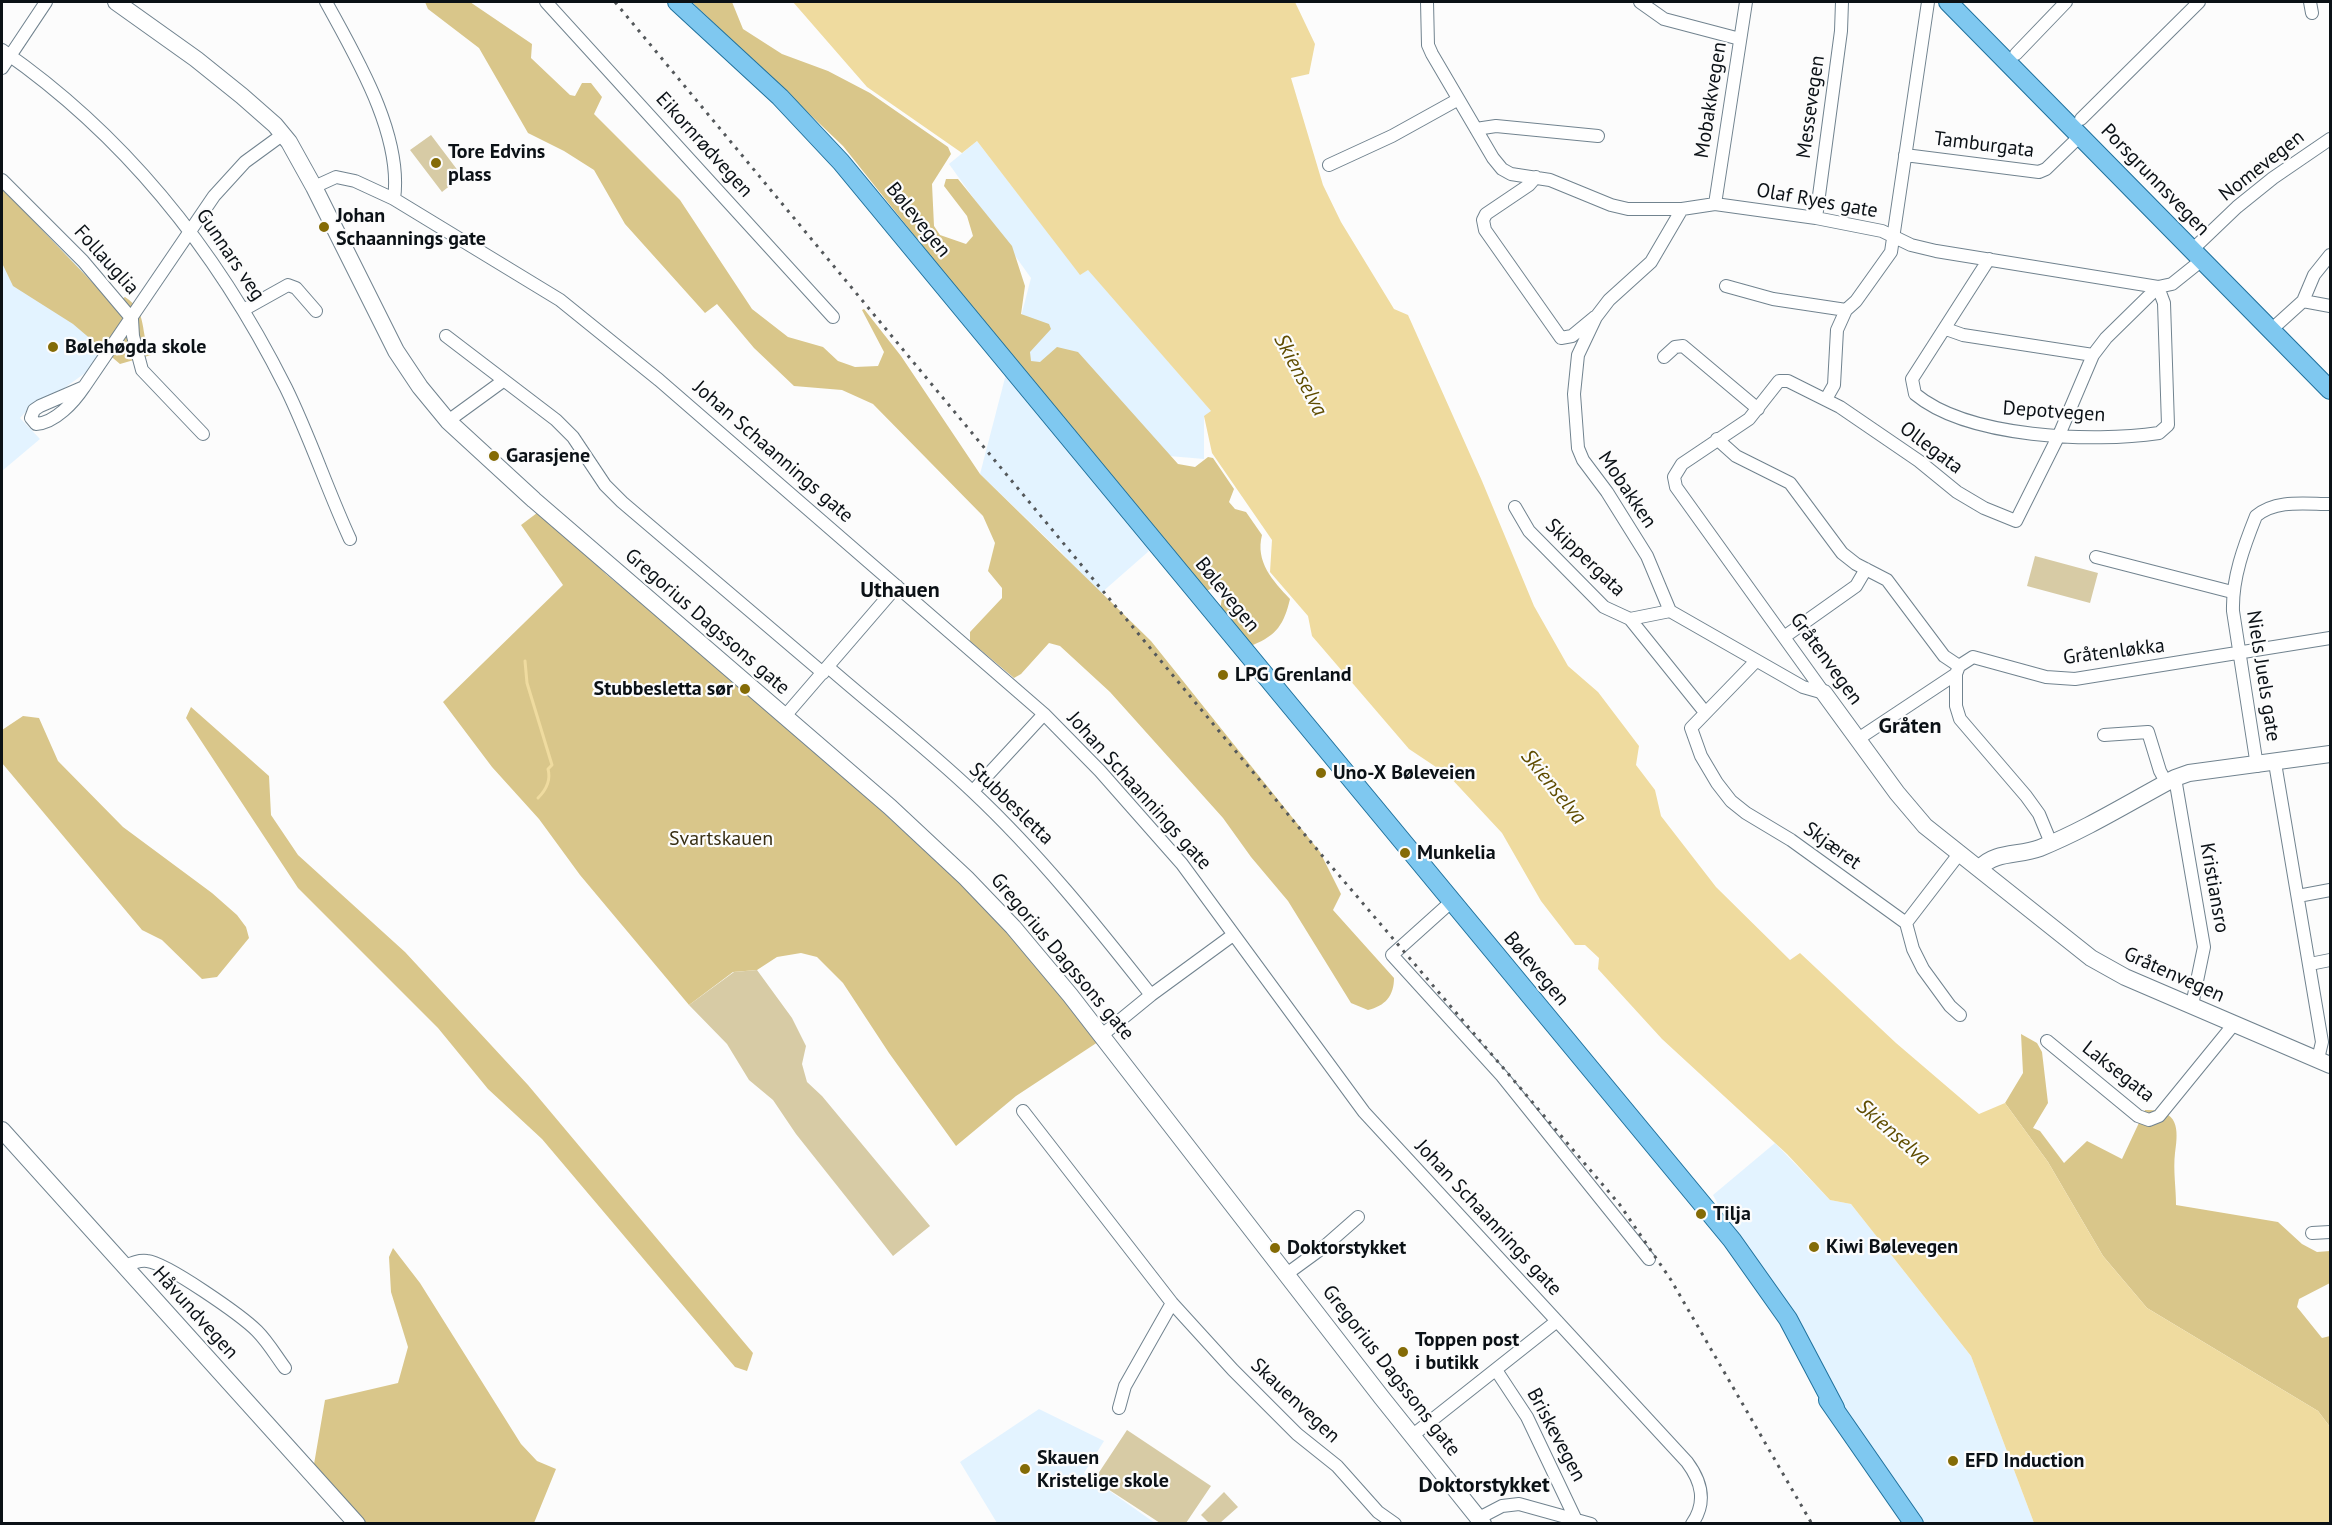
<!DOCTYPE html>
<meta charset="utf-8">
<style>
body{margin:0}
#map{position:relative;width:2332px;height:1525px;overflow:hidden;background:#fcfcfc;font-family:"PT Sans",sans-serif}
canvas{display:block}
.frame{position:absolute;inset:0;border:3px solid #0b1116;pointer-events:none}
</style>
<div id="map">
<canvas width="2332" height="1525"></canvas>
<div class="frame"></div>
</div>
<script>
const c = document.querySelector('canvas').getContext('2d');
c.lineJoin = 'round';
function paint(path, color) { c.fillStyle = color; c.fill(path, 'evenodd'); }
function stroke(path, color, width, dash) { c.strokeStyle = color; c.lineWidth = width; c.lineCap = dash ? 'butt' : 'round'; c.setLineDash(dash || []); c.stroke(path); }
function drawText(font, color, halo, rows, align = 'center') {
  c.font = font + ' "PT Sans",sans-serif'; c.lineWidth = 4.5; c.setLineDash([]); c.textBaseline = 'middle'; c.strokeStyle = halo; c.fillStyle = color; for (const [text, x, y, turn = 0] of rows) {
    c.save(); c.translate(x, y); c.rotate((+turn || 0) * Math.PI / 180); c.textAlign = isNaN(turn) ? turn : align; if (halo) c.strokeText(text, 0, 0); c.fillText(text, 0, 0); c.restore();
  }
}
paint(new Path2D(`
 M977 141 1080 274 1088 269 1212 412 1204 417V459L1169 456 1120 492 1149 551 1100 594 1061 552 980 474 1031 278 949 164Z
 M2 180 32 208 118 310 121 323 88 371 56 394 33 404 20 418 40 439 2 471Z
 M1775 1143 1830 1200 1851 1204 1971 1356 2034 1523H1919L1862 1439 1732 1230 1713 1195Z
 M1039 1409 1104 1441 1084 1473 1155 1523H997L960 1462Z`), '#e3f3ff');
paint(new Path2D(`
 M431 135 462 176 442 192 410 150Z
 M2035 556 2098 573 2090 603 2027 586Z
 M757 970 792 1018 806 1046 802 1064 807 1082 822 1096 930 1226 893 1256 796 1134 773 1100 749 1080 727 1044 689 1005 734 972Z
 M1127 1430 1211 1486 1186 1523H1160L1094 1480Z
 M1224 1492 1238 1507 1220 1523H1209L1201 1515Z`), '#d7cba5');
paint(new Path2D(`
 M425 2H470L532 44 531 58 570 95 575 96 582 83H591L602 97 594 114 680 200 752 309 788 337 823 347 838 361 855 367 878 366 884 352 862 310 864 309 901 356 980 474 1151 641 1320 852 1341 894 1333 910 1394 978C1394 996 1385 1006 1368 1010L1351 1003 1288 901 1251 857 1223 818 1110 692 1060 646 1049 643 1021 674 1014 678 970 641V632L1002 598V588L988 571 995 543 983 516 873 404 842 390 794 386 754 348 717 304 705 313 625 224 594 170 564 151 528 133 479 48 428 9Z
 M692 2H732L743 29 782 54 828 71 870 93 948 147 951 154 932 184 934 226 940 235 966 244 973 236 967 216 944 186 946 179H958L1012 246 1025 286 1021 314 1049 324 1051 329 1030 352 1031 361 1040 362 1057 347 1078 352 1178 464 1195 467 1208 457 1213 458 1234 489 1229 502 1235 509 1246 512 1262 535C1255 562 1273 581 1290 599 1284 624 1277 635 1253 645L1243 638 1220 611 1223 591 1212 588 1203 593 1110 481 843 146Z
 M2 188 113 304 125 297C149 312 139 333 151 355L120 364 73 324 13 286 2 263Z
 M537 513 564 533 607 575 665 622 832 765 1009 929 1101 1040 1016 1096 956 1146 889 1053 843 983 817 957 801 953 777 957 757 970 733 972 689 1005 580 875 539 819 492 767 443 702 563 585 521 525Z
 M191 707 269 776 271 815 298 855 405 952 528 1085 753 1353 747 1371 735 1367 542 1139 488 1089 438 1028 298 888 186 718Z
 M23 716 39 718 58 761 123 827 212 893 237 915 246 927 249 938 217 977 202 979 162 940 142 930 2 763V730Z
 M2021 1034 2037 1043 2042 1052 2048 1103 2033 1128 2040 1131 2064 1163 2087 1141 2122 1159 2145 1110C2178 1109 2179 1127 2175 1153 2173 1170 2176 1188 2176 1205L2278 1222 2302 1244 2317 1252 2330 1251V1283L2299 1299 2297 1307 2322 1338 2330 1336V1427L2318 1411 2147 1308 2103 1256 2048 1162 2005 1103 2023 1073Z
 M393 1248 420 1283 521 1444 537 1461 556 1469 534 1523H348L313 1470 325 1400 398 1383 408 1347 391 1292 389 1257Z`), '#d9c68a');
paint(new Path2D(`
 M793 2H1295L1315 44 1309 74 1291 78 1323 185 1341 222 1394 309 1408 315 1482 481 1534 606 1568 666 1598 692 1639 746 1636 765 1655 790 1661 816 1716 887 1790 960 1800 953 1896 1043 1979 1114 2005 1103 2048 1162 2103 1256 2147 1308 2318 1411 2330 1427V1523H2034L1971 1356 1851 1204 1830 1200 1787 1154 1662 1039 1598 969 1599 958 1585 945H1575L1541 901 1502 833 1448 775 1409 749 1312 636 1308 616 1270 572 1272 540 1212 453 1204 416 1211 411 1088 270 1080 275 977 141 962 153 867 87Z`), '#efdb9f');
stroke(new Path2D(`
 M525 661 527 683 552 765 548 769C551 780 546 790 538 798`), '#efdb9f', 3);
const street = new Path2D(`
 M326 2C356 57 403 135 394 199
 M546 2 833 317
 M1427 2 1428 45 1432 54 1493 158 1502 169 1511 174 1550 180 1611 205 1628 209H1682L1715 204 1816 218 1882 231 1911 245 1936 251 2158 287 2172 284 2202 260
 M1640 2 1664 19 1740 39
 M2310 2 2312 13
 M2 50C126 136 219 254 286 388 310 437 327 489 350 539
 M2016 54 2066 2
 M2 68 46 2
 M2081 119 2199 2
 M1476 129 1496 126 1598 136
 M1905 155 2039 172 2046 169 2080 136
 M1329 165 1392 136 1457 100
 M1536 177 1529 185 1486 214 1483 220 1485 230 1561 338 1572 336 1595 317
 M2 180 83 261 132 319 133 336 142 370 203 434
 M314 187 336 177 355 181 394 199 560 300 659 380 1044 714 1100 771 1182 864 1364 1112 1687 1462C1702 1482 1707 1502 1692 1524
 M1715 204 1746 2
 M1816 218 1841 31 1842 2
 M2192 250 2237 207 2273 178 2330 139
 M1726 286 1773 299 1846 310
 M2303 301 2330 306
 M245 309 288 285 296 288 316 311
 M1946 329 1963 335 2093 355
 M2271 330 2303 301 2314 275 2330 255
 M446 336 556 420 573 437 605 485 622 502 823 673
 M1664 357 1675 347 1683 346 1758 409
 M84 387C74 402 55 423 36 424L31 418 34 410 40 406 84 387 214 196 245 162 282 135
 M1826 399 1834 385 1837 330 1846 310 1856 301 1891 252 1928 2
 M448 421 503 381
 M1717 439 1736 456 1790 483 1842 553 1856 564 1887 580 1944 656 1959 666
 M1515 507 1529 531 1604 607 1630 619 1704 711
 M2096 557 2232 592
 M1670 611 1647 556 1607 492 1583 460 1578 448 1574 394 1578 355 1596 317 1609 300 1651 262 1682 209
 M1630 619 1670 611 1803 687 1824 693
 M1784 637 1856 586 1866 569
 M1756 661 1691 728 1701 756 1717 783 1731 801 1746 813 1791 840 1906 923 1913 949 1923 969 1950 1006 1960 1015
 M828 667C876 709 927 748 973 792 1039 854 1095 924 1151 995
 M1956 674V706L1960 719 2026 796 2039 814 2051 843
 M1824 693 1676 487 1674 477 1682 464 1749 419 1779 381H1788L1840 407 1919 461 1957 492 1984 508 2016 521 2059 435 2093 355 2106 338 2158 287 2164 303 2168 425 2159 433C2093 443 1968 438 1915 394L1912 379 1989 259
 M785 716 897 586
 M2104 735 2148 732 2160 771 2166 782
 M1858 739 1956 674 1959 666 1973 657 2046 677 2075 679 2330 638
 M2275 763 2322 1042 2318 1059
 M2257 766 2233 611C2232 578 2244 546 2256 516 2276 499 2306 504 2330 504
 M2175 778 2204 947 2192 1005
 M973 791 1044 714
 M2298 896 2330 890
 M1451 902 1392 955 1502 1076 1649 1259
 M1906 923 1959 854
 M2310 964 2330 960
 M1102 1035 1151 995 1233 935
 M2047 1041 2138 1116 2149 1120 2159 1116 2234 1024
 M1023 1111 1172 1303 1233 1370 1297 1434 1337 1466 1378 1512 1395 1524
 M2312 1233 2330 1232
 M125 1266C132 1263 139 1260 147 1261 167 1263 242 1316 257 1331 268 1342 276 1356 285 1368
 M1288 1273 1325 1246 1358 1217
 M1496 1370 1527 1417 1576 1520
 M1119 1408 1125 1386 1172 1303
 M1413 1435 1557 1321
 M1479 1518 1502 1506 1519 1504 1591 1524`);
const secondary = new Path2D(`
 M116 2 196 59 242 96 275 125 289 142 314 187 396 351 420 387 448 421 534 500 890 807 966 878 1013 927 1070 995 1382 1398 1483 1524
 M1824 693 1897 793 1925 826 2091 958 2125 977 2330 1065
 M1980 868C1995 851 2019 856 2040 848 2087 829 2130 802 2175 778L2189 773 2330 754
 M2 1130 357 1524`);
const primary = new Path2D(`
 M677 2 780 97 841 162 1732 1240 1788 1319 1835 1408
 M1948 2 2330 390
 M1828 1400 1914 1524`);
stroke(street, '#71838f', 14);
stroke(secondary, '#71838f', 18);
stroke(primary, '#1f719d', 20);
stroke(street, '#fff', 12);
stroke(secondary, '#fff', 16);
stroke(primary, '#7fc8f0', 18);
stroke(new Path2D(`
 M615 2 1320 853 1620 1205 1671 1280 1812 1524`), '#54585b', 3, [3, 6]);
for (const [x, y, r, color] of [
 [436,163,6,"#846b06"],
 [324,227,6,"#846b06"],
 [53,347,6,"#846b06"],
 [494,456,6,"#846b06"],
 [1223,675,6,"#846b06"],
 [745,689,6,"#846b06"],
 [1321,773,6,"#846b06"],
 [1405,853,6,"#846b06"],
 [1701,1214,6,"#846b06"],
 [1814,1247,6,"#846b06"],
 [1275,1248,6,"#846b06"],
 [1403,1352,6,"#846b06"],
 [1953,1461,6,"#846b06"],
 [1025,1469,6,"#846b06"]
]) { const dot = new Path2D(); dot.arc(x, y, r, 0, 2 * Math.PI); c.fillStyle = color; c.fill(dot); stroke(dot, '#fcfcfc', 2); }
drawText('20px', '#0b1116', '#fcfcfc', [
 ["Mobakkvegen",1711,100,-81],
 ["Messevegen",1811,107,-82],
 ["Eikornrødvegen",704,145,48],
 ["Tamburgata",1984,145,7],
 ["Nomevegen",2262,166,-38],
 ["Porsgrunnsvegen",2155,180,46],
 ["Olaf Ryes gate",1817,201,10],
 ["Bølevegen",918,220,51],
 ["Gunnars veg",230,255,56],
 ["Follauglia",106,260,48],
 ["Depotvegen",2054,412,4],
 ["Ollegata",1931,448,37],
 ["Johan Schaannings gate",773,452,41],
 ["Mobakken",1627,490,56],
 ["Skippergata",1585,558,44],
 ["Bølevegen",1227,595,51],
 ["Gregorius Dagssons gate",707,622,41],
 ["Gråtenløkka",2114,652,-7],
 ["Gråtenvegen",1826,659,54],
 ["Niels Juels gate",2263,676,81],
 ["Johan Schaannings gate",1139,791,48],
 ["Stubbesletta",1011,804,44],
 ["Skjæret",1832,846,36],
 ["Kristiansro",2214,888,80],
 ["Gregorius Dagssons gate",1062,957,50],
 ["Bølevegen",1536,969,50],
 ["Gråtenvegen",2174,975,24],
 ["Laksegata",2118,1072,38],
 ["Johan Schaannings gate",1488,1218,47],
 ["Håvundvegen",195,1313,48],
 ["Gregorius Dagssons gate",1391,1371,52],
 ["Skauenvegen",1295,1401,43],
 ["Briskevegen",1556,1435,62]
]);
drawText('bold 20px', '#0b1116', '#fcfcfc', [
 ["Tore Edvins",448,152],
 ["plass",448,175],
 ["Johan",336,216],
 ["Schaannings gate",336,239],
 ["Bølehøgda skole",65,347],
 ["Garasjene",506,456],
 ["LPG Grenland",1235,675],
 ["Stubbesletta sør",733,689,"right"],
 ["Uno-X Bøleveien",1333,773],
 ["Munkelia",1417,853],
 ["Tilja",1713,1214],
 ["Kiwi Bølevegen",1826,1247],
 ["Doktorstykket",1287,1248],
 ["Toppen post",1415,1340],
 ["i butikk",1415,1363],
 ["Skauen",1037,1458],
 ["Kristelige skole",1037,1481],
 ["EFD Induction",1965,1461]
], 'left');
drawText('20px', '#382f14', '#fcfcfc', [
 ["Svartskauen",721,839]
]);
drawText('italic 21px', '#5f4c00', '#fcfcfc', [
 ["Skienselva",1300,375,62],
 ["Skienselva",1553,787,51],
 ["Skienselva",1893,1133,41]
]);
drawText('bold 22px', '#0b1116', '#fcfcfc', [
 ["Uthauen",900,591],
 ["Gråten",1910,727],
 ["Doktorstykket",1484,1486]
]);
</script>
